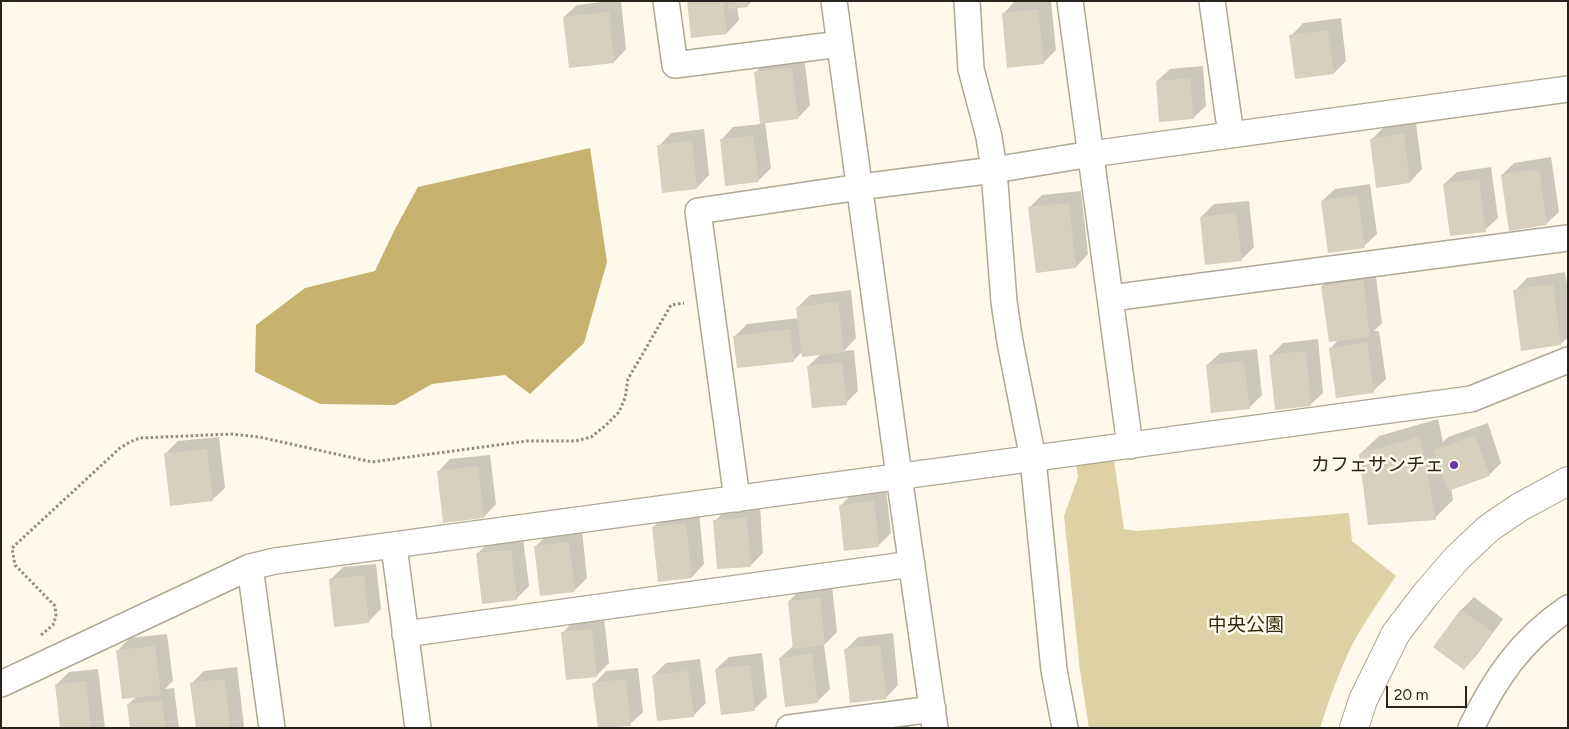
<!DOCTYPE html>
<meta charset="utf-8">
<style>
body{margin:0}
#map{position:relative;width:1569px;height:729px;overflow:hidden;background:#fef9ea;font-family:Figtree,sans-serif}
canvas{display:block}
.frame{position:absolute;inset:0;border:2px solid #25231c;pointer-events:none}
.scale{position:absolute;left:1386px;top:686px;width:81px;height:22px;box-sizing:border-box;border:2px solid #25231c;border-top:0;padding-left:6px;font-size:15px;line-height:18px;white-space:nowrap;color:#25231c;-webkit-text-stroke:4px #fef9ea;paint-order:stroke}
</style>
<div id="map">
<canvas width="1569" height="729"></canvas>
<div class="frame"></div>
<div class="scale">20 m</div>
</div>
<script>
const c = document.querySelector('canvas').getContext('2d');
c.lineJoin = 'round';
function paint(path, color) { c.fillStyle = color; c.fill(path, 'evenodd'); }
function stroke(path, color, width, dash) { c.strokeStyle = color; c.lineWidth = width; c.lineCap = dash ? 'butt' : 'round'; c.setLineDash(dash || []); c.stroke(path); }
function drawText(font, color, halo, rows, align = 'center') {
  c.font = font + ' Figtree,"Noto Sans JP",sans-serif'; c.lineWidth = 5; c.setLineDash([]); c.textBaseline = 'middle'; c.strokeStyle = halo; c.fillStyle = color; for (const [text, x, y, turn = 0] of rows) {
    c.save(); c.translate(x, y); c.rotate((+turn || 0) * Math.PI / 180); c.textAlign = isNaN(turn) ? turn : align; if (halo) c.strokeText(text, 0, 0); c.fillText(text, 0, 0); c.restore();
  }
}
paint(new Path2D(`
 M1114 460 1124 529 1137 531 1349 513 1352 541 1396 576C1381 598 1365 621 1352 645 1339 672 1329 700 1320 728H1089L1080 671 1064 516 1078 477 1076 463Z`), '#dfd1a5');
paint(new Path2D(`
 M590 148 607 262 584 343 530 394 505 375 432 384 395 405 320 404 255 372 256 325 305 288 375 271 394 231 418 187Z`), '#c7b16e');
paint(new Path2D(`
 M609 1H621L626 49 614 62 564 17 577 5Z
 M688 1H752L748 5 737 6 739 20 727 33Z
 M1015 1H1051L1056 50 1043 63 1003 14Z
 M1341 18 1346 61 1334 73 1291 36 1303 23Z
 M804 56 810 105 798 118 765 122 771 168 758 181 721 140 733 127 761 124 755 73 768 60Z
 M1203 66 1206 106 1193 118 1157 81 1170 69Z
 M1416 123 1422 169 1410 182 1371 140 1384 127Z
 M704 129 709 175 697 188 659 146 671 133Z
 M1551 157 1559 212 1546 224 1502 175 1514 163Z
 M1491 167 1498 218 1485 230 1444 184 1457 172Z
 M1370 184 1377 234 1364 246 1322 201 1335 189Z
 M1081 191 1088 254 1076 267 1029 208 1042 195Z
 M1249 201 1254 247 1241 260 1201 217 1214 204Z
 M1375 269 1382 323 1374 331H1379L1386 379 1373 391 1331 348 1339 339 1322 286 1335 274Z
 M1565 272 1568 291V337L1561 344 1515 291 1527 278Z
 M851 290 856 338 844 351 854 350 858 391 846 403 808 366 821 354 802 352 793 361 735 336 747 324 799 318 798 307 810 295Z
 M1318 339 1323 393 1310 405 1271 355 1283 343Z
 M1257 349 1262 395 1249 408 1207 365 1220 353Z
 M1438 419 1443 442 1448 437 1488 423 1501 463 1489 475 1451 488 1453 500 1435 518 1360 454 1379 436Z
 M219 437 225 488 212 500 165 454 178 441Z
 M490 455 496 504 484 517 438 472 450 459Z
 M886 490 891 533 878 546 840 506 853 493Z
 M760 506 763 553 750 566 715 521 727 508Z
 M699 511 704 564 692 577 659 580 653 527 666 515Z
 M582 531 587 578 575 590 535 547 548 534Z
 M523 538 529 586 516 599 477 554 490 541Z
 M376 564 381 609 368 622 330 580 343 567Z
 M832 586 837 632 824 645 830 689 817 702 780 658 793 646 789 601 801 589Z
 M1474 597 1503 619 1476 656 1464 669 1461 610Z
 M604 617 609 663 597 675 562 633 575 620Z
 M893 633 898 685 886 698 845 650 858 637Z
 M167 634 173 681 165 689 174 688 179 728H131L128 704 136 697 118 650 130 638Z
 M762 653 767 697 754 709 716 669 729 657Z
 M700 659 706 703 693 716 654 675 666 663Z
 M237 667 244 726 242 728H197L192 683 204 671Z
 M638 668 643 712 630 724 594 684 606 671Z
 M98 669 105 728H61L56 685 69 672Z
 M908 719 909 728H864Z`), '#0003');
paint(new Path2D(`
 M687 1H723L727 34 691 38Z
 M728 1H748V7L729 9Z
 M1038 9 1044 64 1007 68 1002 13Z
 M609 12 614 63 569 68 563 17Z
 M1328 30 1334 74 1295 79 1289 35Z
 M792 68 798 119 760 124 754 72Z
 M1190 78 1194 119 1159 122 1156 81Z
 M1404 134 1410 183 1376 188 1370 139Z
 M753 136 759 182 725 186 720 139Z
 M692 141 697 189 662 193 657 145Z
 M1539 169 1547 225 1509 231 1501 175Z
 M1479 179 1486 232 1450 236 1443 184Z
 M1358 195 1365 248 1328 253 1321 201Z
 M1069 203 1076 268 1036 273 1028 207Z
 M1236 213 1242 261 1205 265 1200 217Z
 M1363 280 1370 337 1329 342 1321 286Z
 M1553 284 1561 345 1521 351 1513 290Z
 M838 302 844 352 802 357 796 307Z
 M790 329 794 362 737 368 733 336Z
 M1367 342 1374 393 1336 398 1329 348Z
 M1306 351 1311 406 1275 410 1269 355Z
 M1244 361 1250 409 1211 413 1206 365Z
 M842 362 847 405 812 408 807 366Z
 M1475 435 1490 476 1448 491 1434 450Z
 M1420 436 1436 520 1368 525 1359 454Z
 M207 449 213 501 170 506 164 453Z
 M478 466 484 518 443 523 437 471Z
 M874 501 879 547 844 551 839 505Z
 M747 518 751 567 717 569 713 520Z
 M686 523 692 578 658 582 652 527Z
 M569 542 575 592 540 596 534 546Z
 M511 550 517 600 482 604 476 553Z
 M364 575 369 623 334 627 329 579Z
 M820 598 825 645 793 649 788 601Z
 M1461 609 1492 632 1464 670 1433 647Z
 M592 629 597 677 566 680 561 632Z
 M880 645 887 699 850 703 844 649Z
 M155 646 161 695 122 699 116 650Z
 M812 654 818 703 785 707 779 658Z
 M750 665 755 711 721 715 715 669Z
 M688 671 694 717 657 721 652 675Z
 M225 679 230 728H196L190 683Z
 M626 679 631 726 598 728 592 683Z
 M86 681 91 728H60L55 684Z
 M162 700 165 728H130L127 704Z`), '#d6d0bd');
const minor = new Path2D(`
 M666 1 675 65 840 44
 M834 1 899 476 935 728
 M967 1 971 69 989 137 994 170 1004 302 1010 342 1033 459 1054 670 1065 728
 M1070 1 1130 446
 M1212 1 1231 135
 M1111 298 1568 238
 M737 499 698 211 860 187 994 170 1091 154 1568 89
 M394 546 418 728
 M250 567 272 728
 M405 634 912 564
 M1 684 250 567 275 561 1471 399 1568 360
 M789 728 933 709
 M1471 728C1495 678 1522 639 1568 608`);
const tertiary = new Path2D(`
 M1354 728 1363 700 1396 633 1426 594 1457 558 1489 528 1520 507 1568 481`);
stroke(minor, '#aea896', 28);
stroke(tertiary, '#aea896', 30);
stroke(new Path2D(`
 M41 635 53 625 56 616 55 606 15 565 12 548 120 448 130 442 140 438 231 434 259 437 372 462 527 441H576L591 437 605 426 619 412 625 398 628 379 671 305 684 303`), '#918d82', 3, [2.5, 2.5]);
stroke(minor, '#fff', 25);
stroke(tertiary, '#fff', 28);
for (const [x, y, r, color] of [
 [1454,465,5,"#6f36ac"]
]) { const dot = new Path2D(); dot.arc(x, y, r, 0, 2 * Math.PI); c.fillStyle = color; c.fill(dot); stroke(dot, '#fef9ea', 2); }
drawText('19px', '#25231c', '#fef9ea', [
 ["カフェサンチェ",1444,465]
], 'right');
drawText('19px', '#352b0c', '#fef9ea', [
 ["中央公園",1246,625]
]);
</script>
